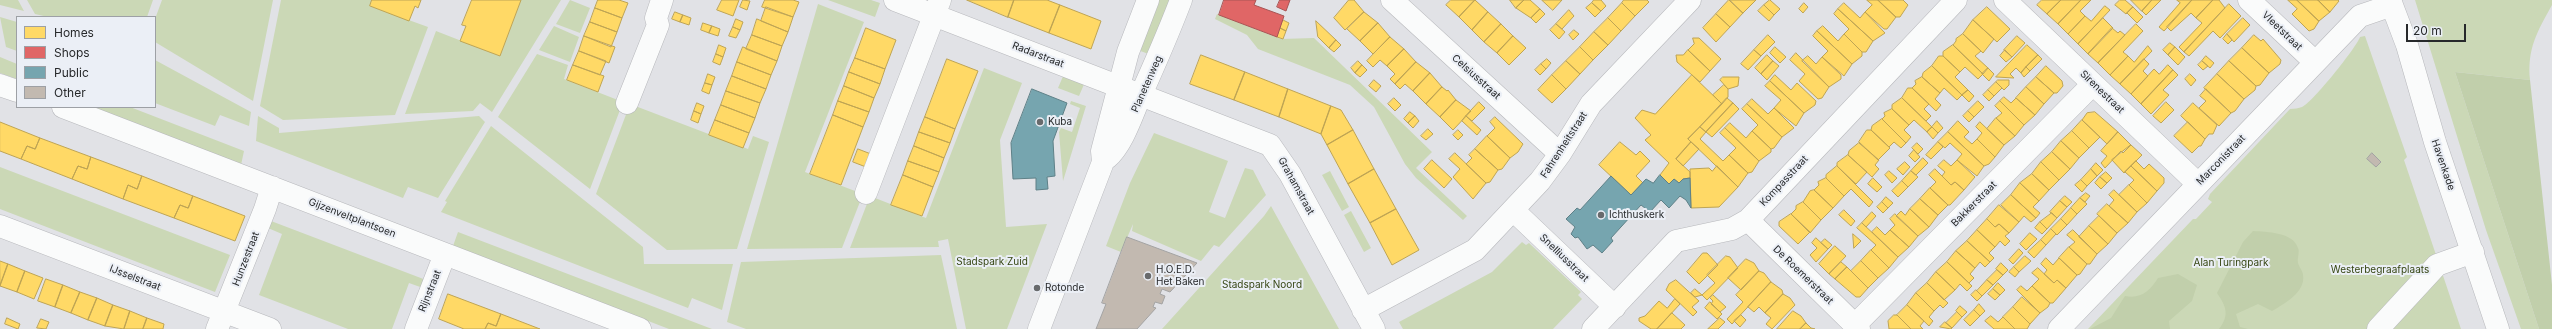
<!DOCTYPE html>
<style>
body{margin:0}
#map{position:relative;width:2552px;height:329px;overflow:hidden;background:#e1e2e6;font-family:Inter,sans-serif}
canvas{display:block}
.legend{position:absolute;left:16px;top:16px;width:140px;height:92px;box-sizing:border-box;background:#ebeff6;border:1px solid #9da0a5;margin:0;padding:5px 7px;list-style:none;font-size:12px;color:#27292b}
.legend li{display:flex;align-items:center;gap:8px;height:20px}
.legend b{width:20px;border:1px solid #9da0a5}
.scale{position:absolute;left:2406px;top:24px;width:60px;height:18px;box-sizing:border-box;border:2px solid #27292b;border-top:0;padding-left:5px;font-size:12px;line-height:14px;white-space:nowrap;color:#27292b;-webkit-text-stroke:3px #ebeff6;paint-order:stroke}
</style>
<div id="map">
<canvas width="2552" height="329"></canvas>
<ul class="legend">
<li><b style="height:11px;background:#ffd966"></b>Homes</li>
<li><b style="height:11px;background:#e06666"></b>Shops</li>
<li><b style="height:11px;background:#76a5af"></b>Public</li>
<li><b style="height:11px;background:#c2b9b0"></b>Other</li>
</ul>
<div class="scale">20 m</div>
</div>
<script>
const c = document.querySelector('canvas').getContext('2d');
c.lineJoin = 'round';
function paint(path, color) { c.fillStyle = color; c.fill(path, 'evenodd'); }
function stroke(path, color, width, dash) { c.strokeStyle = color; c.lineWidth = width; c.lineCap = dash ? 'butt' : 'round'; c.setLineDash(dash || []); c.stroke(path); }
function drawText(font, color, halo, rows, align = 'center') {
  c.font = font + ' Inter,sans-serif'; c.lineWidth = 4; c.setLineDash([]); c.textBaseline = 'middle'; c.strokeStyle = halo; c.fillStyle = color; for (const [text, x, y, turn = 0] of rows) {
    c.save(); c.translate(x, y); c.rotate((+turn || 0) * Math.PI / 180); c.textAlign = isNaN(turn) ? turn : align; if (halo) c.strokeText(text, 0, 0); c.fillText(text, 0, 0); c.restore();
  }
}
paint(new Path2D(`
 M0 0H18L24 11 0 5Z
 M27 0H153L147 17H48L35 14Z
 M162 0H273L253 101 155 42V19Z
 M281 0H372L370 6 428 27 395 115 283 120 260 106Z
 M521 0H561L492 112 480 103 473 111 405 114 436 31 500 56Z
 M570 0 590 8 580 33 556 24Z
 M828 0H871L880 3 875 17Z
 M1153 0H1176L1154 56 1135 49Z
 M2415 0H2552V5C2537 32 2527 49 2530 80L2455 72 2539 329H2521L2486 230Z
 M818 4 864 22 805 172 863 194 842 248 747 249Z
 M1217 14 1281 39 1314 38 1432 152 1416 168 1467 216 1463 220 1416 178 1405 164 1374 107 1350 85 1258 49 1247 35 1215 19Z
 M0 17 17 22V51L6 47Z
 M554 26 579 37 570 62 539 50Z
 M2365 36 2407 157 2404 160 2461 329H2088L2193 219H2196L2212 202 2208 199 2210 194 2290 109C2294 109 2299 108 2302 107 2313 102 2356 48 2360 37Z
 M537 54 568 65 564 79 623 102 590 189 498 117Z
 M0 57 17 64V79L0 73Z
 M155 60 251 112 249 126 220 115 215 126 155 103Z
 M984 68 1022 83 1000 140 1006 227 1047 224 1007 329H966L948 239 938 241 939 247 850 248 870 196 926 218Z
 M1064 74 1085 82 1079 96 1058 88Z
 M1071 101 1086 106 1063 181 1059 132 1061 128 1072 132 1080 108 1070 104Z
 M630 104 748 149 753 136 769 142 737 249 667 250 596 194Z
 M90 107H130L244 151 241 165Z
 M258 116 279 128V133L479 116 485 122 438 198 408 187 403 198 256 141Z
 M491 126 643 247 644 264H733L722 310 692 298 688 308 441 212 447 202 445 201Z
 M1154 133 1228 161 1209 212 1225 218 1245 168 1253 170 1266 195 1219 247 1214 245 1201 261 1132 231 1133 224 1121 252 1106 246 1130 183Z
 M0 167 230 255 215 292 0 209Z
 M1330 171 1349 207 1342 211 1322 175Z
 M1271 206 1339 329H1162L1264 216Z
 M1351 211 1371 248 1364 252 1344 215Z
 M271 221 426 280 423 288 409 283 392 329H348L259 295 282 234 268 228Z
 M458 232 712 329H669L453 246Z
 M1522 242 1526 245 1529 243 1581 292 1578 295 1582 299 1553 329H1403L1399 322 1492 272Z
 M941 255 957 329H746L727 322 741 262Z`), '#cbd8b6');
paint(new Path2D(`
 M2455 72 2530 80 2552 285V329H2539Z
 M2253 231C2267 232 2293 232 2298 248 2300 252 2297 258 2298 263 2299 267 2303 271 2303 275 2306 292 2284 304 2272 311L2258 304 2236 314 2240 327 2248 329H2219C2230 315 2226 306 2217 293L2243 242Z
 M2178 274 2197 285 2192 301 2169 321 2170 329H2090L2111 318 2125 296C2141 299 2150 291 2158 278Z`), '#c1cfab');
const homes = new Path2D(`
 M372 0H421L418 8 415 6 409 21 370 6Z
 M472 0H521L500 56 460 41 466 26 462 25Z
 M598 0H619L628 3 622 18 595 8Z
 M722 0H739L733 16 717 10Z
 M743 0 750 1 747 10 740 7Z
 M765 0H793L799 2 793 17 762 7Z
 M967 0H1014L1008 17Z
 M1014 0H1047L1060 5 1049 33 1008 17Z
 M1349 0H1354L1364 12 1345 30 1334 18Z
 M1451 0H1475L1459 17 1446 5Z
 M1475 0 1488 12 1472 30 1459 17Z
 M1510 0H1524L1516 8Z
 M1524 0H1530L1540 9 1531 18 1516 8Z
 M1542 0H1562L1553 10Z
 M1594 0H1601L1606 6 1601 11 1592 3Z
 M1624 0H1647L1649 2 1635 16 1622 3Z
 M1729 0 1743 13 1730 27 1716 14Z
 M1730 0H1756L1743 13Z
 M1770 0 1780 9 1774 15 1764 5Z
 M1867 0H1878L1896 17 1887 29H1884L1865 12 1872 5Z
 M1878 0H1903L1908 5 1900 17H1896Z
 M2042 0H2061L2047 14 2037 5Z
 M2061 0H2081L2058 24 2047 14Z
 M2081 0H2091L2080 11 2085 16 2068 34 2058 24Z
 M2120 0H2125L2133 7 2126 14 2115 5Z
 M2131 0H2152L2142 11Z
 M2152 0H2161L2146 15 2142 11Z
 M2177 0H2192L2164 31 2159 27 2180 3Z
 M2192 0H2213L2196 18 2191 13 2171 31 2167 27Z
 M2213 0H2219L2225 8 2184 52 2179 47 2202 23 2196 18Z
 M2288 0H2297L2319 21 2314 29 2309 31 2292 14 2297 9Z
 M2297 0H2318L2330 12 2319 21Z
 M2318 0H2338L2339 1 2330 12Z
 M1592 3 1601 11 1595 17 1586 8Z
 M1622 3 1635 16 1621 31 1608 18Z
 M1804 3 1808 7 1803 13 1799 9Z
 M1844 3 1860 18 1865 12 1885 33 1873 41 1838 9Z
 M2229 4 2241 16 2220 38 2213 31 2189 56 2184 52Z
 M1060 5 1101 21 1091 49 1049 33Z
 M1764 5 1774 15 1769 21 1758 11Z
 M2105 6 2110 10 2078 44 2068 34 2085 16 2091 21Z
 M766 7 793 17 788 32 761 21Z
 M1987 7 2010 29 1997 42 1973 20Z
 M2133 7 2143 17 2137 23 2127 13Z
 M595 8 622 18 617 32 590 22Z
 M1540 9 1545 14 1536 23 1531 18Z
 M1838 9 1873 41 1866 52H1862L1844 34 1849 29 1834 14Z
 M1569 10 1574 16 1562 29 1556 24Z
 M675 12 683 15 680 22 672 19Z
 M1364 12 1378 23 1360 41 1347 29Z
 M1488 12 1501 24 1484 42 1472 30Z
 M1716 14 1730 27 1716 42 1703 28Z
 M683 15 691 18 689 25 680 22Z
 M1608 18 1621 31 1608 45 1594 32Z
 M2103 18 2113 28 2088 54 2078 44Z
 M2243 18 2250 25 2234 42 2227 34Z
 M736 19 743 22 740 30 733 27Z
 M757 19 788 32 782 46 752 35Z
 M1283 20 1289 23 1286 31 1280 28Z
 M1973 20 1994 39 1983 53 1963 34Z
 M1316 21 1336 40 1329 48 1318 37Z
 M590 22 617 32 611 47 584 36Z
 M703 23 712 26 709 33 701 30Z
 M1378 23 1390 37 1373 54 1360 41Z
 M1501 24 1513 36 1497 53 1484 42Z
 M1556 24 1565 32 1559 39 1550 30Z
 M2136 24 2143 31 2123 52 2128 56 2110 75 2098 63Z
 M712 26 720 29 718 36 709 33Z
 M1823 26 1838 41 1844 34 1862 52V56L1852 64 1817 31Z
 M733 27 740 30 736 38 729 36Z
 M866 28 896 40 885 69 855 58Z
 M1280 28 1286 31 1283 39 1277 37Z
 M2112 28 2118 33 2120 31 2125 35 2098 63 2088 54Z
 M1574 30 1579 34 1573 40 1569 35Z
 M1817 31 1852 64 1844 76 1822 57 1828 51 1813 36Z
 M1594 32 1608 45 1593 60 1580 47Z
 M1963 34 1981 51 1975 56 1988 68 1983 74 1953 45 1956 41V39Z
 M2227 34 2232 40 2228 44 2223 39Z
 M752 35 782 46 777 61 746 49Z
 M1768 35 1775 42 1761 56 1754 50Z
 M2254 35 2261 41 2263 39 2281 60 2280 64 2269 73 2242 48Z
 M584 36 615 47 609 63 579 51Z
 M1513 36 1526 48 1509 65 1497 53Z
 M2017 36 2025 43 2012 57 2004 50Z
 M1390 37 1404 49 1387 66 1380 60 1373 67 1367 61Z
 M1693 38H1699L1721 59 1710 71 1688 50 1694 44Z
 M1336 40 1341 45 1334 52 1329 48Z
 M2170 43 2175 47 2168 55 2163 50Z
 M719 45 726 48 723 57 716 54Z
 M1953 45 1983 74 1978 79 1965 67 1960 72 1943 56V52Z
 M2027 45 2038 55 2026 67 2021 73 2016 68 2010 74 2014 78 1996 77Z
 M2148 46 2152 51 2120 84 2110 75 2128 56 2134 62Z
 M743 47 777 61 771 75 737 62Z
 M1580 47 1593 60 1580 74 1566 61Z
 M1775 47 1786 57 1780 63 1770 53Z
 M2175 47 2185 57 2178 65 2168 55Z
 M2242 48 2269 73 2260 85 2256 86 2229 61Z
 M1404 49 1416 62 1395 84 1390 79 1395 74 1387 66Z
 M1688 50 1710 71 1700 82 1677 62 1676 55H1683Z
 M1754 50 1761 56 1748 70 1741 64Z
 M2005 50 2012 57 2006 62 2000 56Z
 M579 51 606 61 600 75 573 65Z
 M1796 53 1829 87 1822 98 1818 99 1799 81 1805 74 1790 60Z
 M716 54 723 57 720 65 713 62Z
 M1201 55 1245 72 1234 100 1190 84Z
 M1767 55 1773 61 1761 74 1755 68Z
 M2038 55 2042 59 2030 71 2026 67Z
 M1808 56 1816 64 1822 57 1841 75V79L1829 87 1802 61Z
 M1939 56H1943L1960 72 1955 77 1968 90 1962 95 1932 66Z
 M2206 56 2214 63 2210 68 2202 61Z
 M855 58 885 69 880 84 849 72Z
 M947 59 978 71 955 129 925 117Z
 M1547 59 1551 63 1546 69 1541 64Z
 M2144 59 2149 64 2143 71 2148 76 2131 94 2120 84Z
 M1358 61 1362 65 1355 73 1351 68Z
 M1566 61 1580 74 1566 89 1552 75Z
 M1773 61 1779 66 1767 80 1761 74Z
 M2202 61 2208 66 2203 70 2198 65Z
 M2229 61 2256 86 2255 90 2244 99 2217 74Z
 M737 62 771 75 766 89 732 76Z
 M1416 62 1430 73 1413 91 1405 84 1400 89 1395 84Z
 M1541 64 1546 69 1540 75 1535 70Z
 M573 65 604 76 598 92 567 80Z
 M1362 65 1367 70 1360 77 1355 73Z
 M2168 65 2173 70 2141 104 2131 94 2154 69 2159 74Z
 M1932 66 1962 95 1957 100 1944 88 1940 93 1922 77 1923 73Z
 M2046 66 2062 81 2063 86 2057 93H2054L2036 77Z
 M2026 67 2030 71 2024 77 2021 73Z
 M1988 68 1994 74 1989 81 1982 74Z
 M2173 70 2178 75 2163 90 2169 95 2151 114 2141 104Z
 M849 72 880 84 874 98 844 86Z
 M1245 72 1288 89 1279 117 1234 100Z
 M1430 73 1442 87 1426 104 1413 91Z
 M708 74 715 77 712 85 705 83Z
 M2190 74 2196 80 2191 86 2185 79Z
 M2217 74 2244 99 2235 111 2231 113 2204 88Z
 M1552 75 1566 89 1552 103 1538 90Z
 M1692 75 1722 104 1688 139 1691 142 1676 159 1690 172V178L1683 179 1679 183 1674 179 1669 184 1660 175 1669 163 1645 140 1651 135 1635 118 1642 110 1655 114Z
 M1775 75 1791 90 1797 83 1816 101 1815 105 1804 113 1770 81Z
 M732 76 766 89 760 103 726 91Z
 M1723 77H1739L1738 86 1728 89 1720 80Z
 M1922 77 1940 93 1935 99 1941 105 1936 111 1912 88 1916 84 1915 81Z
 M2036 77 2054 93 2044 104 2026 87Z
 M1374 80 1381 86 1376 92 1369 86Z
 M1998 80H2009V85L2004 90 1996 82Z
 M1770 81 1804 113 1796 126 1774 108 1781 100 1765 86Z
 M1996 82 2002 88 1994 96 1988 90Z
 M705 83 712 85 709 94 702 91Z
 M1724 85 1728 89V97L1722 104 1713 95Z
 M844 86 874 98 869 112 838 101Z
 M1442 87 1447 91 1448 90 1456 100 1440 117 1426 104Z
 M2026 87 2044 104 2035 115 2016 98Z
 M1908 88H1912L1929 104 1924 109 1931 116 1926 121 1902 98Z
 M1288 89 1331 106 1321 134 1279 117Z
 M2206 89 2231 113 2219 126 2199 108 2206 101 2200 96Z
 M1968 90 1974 96 1969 102 1962 95Z
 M1988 90 1994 96 1989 101 1983 95Z
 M726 91 760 103 755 118 721 105Z
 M2004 97 2011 103 2016 98 2035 115 2024 125 2000 101Z
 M1394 98 1401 105 1395 111 1388 104Z
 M1727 98 1733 103 1706 132 1700 127Z
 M1902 98 1932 127 1927 132 1914 120 1909 125 1892 109V105Z
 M1752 99 1768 114 1774 108 1794 128 1782 137 1747 104Z
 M1456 100 1471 111 1453 130 1440 117Z
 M838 101 869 112 863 127 833 115Z
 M1978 101 1984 107 1974 117 1968 111Z
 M2000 101 2024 125 2015 136 1996 118 2002 113 1995 106Z
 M1479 102 1485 108 1472 121 1466 116Z
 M2166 102 2174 110 2161 123 2153 116Z
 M697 103 704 106 701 114 694 111Z
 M1733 103 1739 109 1712 137 1706 132Z
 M2193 103 2217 125 2213 134H2209L2205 139 2181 116Z
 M1747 104 1782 137 1774 148 1771 149 1752 131 1758 125 1742 109Z
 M721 105 755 118 749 133 715 120Z
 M1331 106 1341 110 1353 130 1327 145 1321 134Z
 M1892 109 1909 125 1904 130 1911 137 1906 143 1882 119 1885 116 1884 113Z
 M694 111 701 114 698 123 691 120Z
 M1968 111 1974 117 1969 122 1963 116Z
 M1410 112 1415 116 1408 123 1404 119Z
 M2095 112 2118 132 2107 144 2082 120 2087 113Z
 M833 115 863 127 841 185 810 174Z
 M1415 116 1419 121 1413 128 1408 123Z
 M1466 116 1481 130 1477 135 1462 121Z
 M925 117 955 129 950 143 919 132Z
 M1495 117 1523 144 1518 152 1510 158 1487 136 1495 128 1490 122Z
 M1996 118 2015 136 2004 145 1987 129Z
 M1882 119 1906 143 1901 148 1894 142 1889 147 1871 130 1872 126Z
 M715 120 749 133 743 148 709 135Z
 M2082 120 2100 137 2089 148 2072 131Z
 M1937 121 1943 128 1938 133 1932 127Z
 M1958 121 1969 132 1964 137 1972 144 1977 139 1995 157 1989 164 1984 166 1948 132Z
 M0 122 40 138 35 149 27 146 21 159 0 151Z
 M1980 122 2004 145 1995 157 1977 139 1982 133 1976 127Z
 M2188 122 2205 139 2201 146H2199L2192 153 2174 136Z
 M1730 123 1746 138 1752 131 1771 149V152L1759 161 1725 128Z
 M1700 127 1706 132 1700 139 1723 161 1729 155 1748 173 1738 187 1688 139Z
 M1932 127 1938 133 1933 139 1927 132Z
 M1725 128 1759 161 1752 172 1748 173 1729 155 1736 148 1720 133Z
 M1428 129 1433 134 1426 140 1421 136Z
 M1353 130 1374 169 1348 184 1327 145Z
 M1458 130 1463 135 1458 140 1453 135Z
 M1867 130H1871L1890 148 1878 160 1859 142Z
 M2072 131 2089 148 2079 158 2061 141Z
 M919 132 950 143 944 158 914 146Z
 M1948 132 1984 166 1977 176 1957 160 1962 154 1950 143 1945 148 1938 142Z
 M2118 132 2131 145 2123 153 2121 151 2105 168 2101 163 2107 156 2101 151Z
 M1487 136 1510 158 1502 169 1498 170 1475 149Z
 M40 138 91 157 87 169 78 166 72 179 21 159 27 146 35 149Z
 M2061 141 2079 158 2070 169 2052 152Z
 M1620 142 1636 155 1640 151 1650 161 1636 176 1643 183 1631 195 1599 165Z
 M1691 142 1699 149 1683 166 1676 159Z
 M1938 142 1943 147 1931 159 1926 155Z
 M1859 143 1879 160 1875 165 1879 169 1872 177 1848 155 1849 151Z
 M1917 143 1923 149 1918 154 1912 148Z
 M2131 145 2142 155 2124 173 2112 160Z
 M914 146 944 158 939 172 908 161Z
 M858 149 871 154 866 167 853 162Z
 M1475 149 1498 170 1490 182 1486 183 1466 164 1472 158 1469 155Z
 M1914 150 1920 157 1915 162 1909 156Z
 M2052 152 2070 169 2059 180 2041 162Z
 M1455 153 1486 183 1473 199 1453 177 1460 169 1449 159Z
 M1848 155 1867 172 1856 184 1837 166V163Z
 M91 157 142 176 137 189 128 185 123 199 72 179 78 166 87 169Z
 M1923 158 1928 163 1916 175 1911 171Z
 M1432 160 1452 179 1444 188 1424 169Z
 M1944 160 1951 166 1957 160 1975 177 1964 190 1955 182 1951 185 1942 176 1945 172 1938 166Z
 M908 161 939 172 933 187 903 175Z
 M2136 161 2144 169 2149 164 2164 178V183L2157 191 2131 166Z
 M1905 162 1910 167 1903 175 1897 169Z
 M2041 162 2059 180 2049 190 2032 174Z
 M2096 163 2103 170 2097 176 2091 169Z
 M1717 166 1738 187 1719 207 1691 208 1690 169 1709 168 1712 171Z
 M1837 166 1873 202 1869 207 1851 189 1844 196 1826 178V175Z
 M2131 166 2157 191 2147 203 2129 185 2134 180 2125 172Z
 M1374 169 1396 209 1370 223 1348 184Z
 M1935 169 1951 185 1955 182 1964 190 1950 205H1948L1930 188 1936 182 1929 175Z
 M2091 169 2097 176 2087 186 2081 180Z
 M1889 171 1897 178 1892 183 1885 175Z
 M1911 171 1918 177 1908 187 1902 181Z
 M2106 172 2112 178 2107 183 2100 177Z
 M2032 174 2049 190 2039 201 2020 183Z
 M903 175 933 187 922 216 891 205Z
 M142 176 193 196 188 208 180 205 174 218 123 199 128 185 137 189Z
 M2100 177 2107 183 2101 189 2095 183Z
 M1826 178 1844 196 1833 208 1814 190 1819 185 1818 182Z
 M1873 178 1882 187 1877 192 1868 184Z
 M2081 180 2087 186 2082 192 2075 185Z
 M1902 181 1908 187 1898 197 1892 191Z
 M2020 183 2039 201 2033 207 2040 213 2036 218 2011 195Z
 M2129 185 2147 203 2137 212 2119 195Z
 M1930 188 1948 205 1938 215 1920 199Z
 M1814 190 1833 208 1821 220 1803 202 1810 191Z
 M2114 190 2137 212 2128 223 2109 206 2114 200 2109 195Z
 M2086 193 2090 196 2085 202 2080 198Z
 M2011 195 2036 218 2031 222 2024 216 2019 222 2001 205Z
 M193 196 245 216 235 241 174 218 180 205 188 208Z
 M2065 196 2072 202 2067 207 2060 201Z
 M1886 197 1893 203 1888 208 1882 202Z
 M2080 198 2087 204 2077 214 2071 208Z
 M1920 199 1938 215 1929 227 1910 209Z
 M2060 201 2067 207 2057 218 2050 212Z
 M1803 202 1821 220 1810 233 1791 214 1796 209V206Z
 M1882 202 1888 208 1883 213 1877 207Z
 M2107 204 2128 223 2117 233 2097 214Z
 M1999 205 2019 222 2009 233 1999 224 1995 227 1987 219Z
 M2071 208 2077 214 2067 225 2061 219Z
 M1396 209 1419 250 1392 265 1370 223Z
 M1910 209 1929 227 1918 236 1896 216 1901 211 1905 215Z
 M1844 210 1855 221 1851 226 1839 215Z
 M1872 212 1876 216 1866 227 1862 223Z
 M2052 213 2057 218 2047 229 2040 222Z
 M1791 214 1810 232 1798 244 1779 226V222Z
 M1895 214 1918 236 1909 247 1890 230 1895 225 1890 219Z
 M2099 216 2117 233 2108 244 2089 226Z
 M1987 219 1995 227 1999 224 2009 233 2005 236 2010 241 2005 246 2000 241 1995 247 1977 230Z
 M2061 219 2067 225 2057 235 2051 229Z
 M2040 222 2047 229 2042 234 2035 228Z
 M1862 223 1898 257 1889 268 1871 250 1876 245 1857 228Z
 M2089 226 2108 244 2097 254 2079 237Z
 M1877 227 1885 235 1890 230 1909 247 1898 257 1872 232Z
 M2051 229 2056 234 2046 245 2041 240Z
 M1977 230 1995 247 1989 253 1994 258 1990 262 1967 241Z
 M2073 230 2097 254 2090 264H2087L2069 247 2075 242 2067 235Z
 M2030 233 2037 239 2026 250 2020 244Z
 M1853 234 1861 241 1854 248Z
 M1816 238 1828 249 1816 262 1810 255 1817 248 1812 243Z
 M1825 239 1832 245 1828 249 1821 243Z
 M2041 240 2046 245 2034 258 2028 252Z
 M1967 241 1990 262 1985 267 1980 262 1975 268 1956 251Z
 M1835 246 1846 256 1829 274 1819 264Z
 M2069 247 2087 264 2080 274 2077 275 2059 258Z
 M2019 249 2023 253 2013 264 2009 260Z
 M1871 250 1889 268 1878 278 1861 261Z
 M1956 251 1975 268 1970 274 1974 278 1969 283 1947 262Z
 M1703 253H1707L1718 265 1699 284 1687 272Z
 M1726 256 1730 257 1738 268 1707 300 1702 295 1715 283 1707 275Z
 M2025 256 2031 261 2019 272 2014 267Z
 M2046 258 2053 265 2059 258 2077 275 2066 288 2057 280 2054 283 2044 274 2047 270 2041 264Z
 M1746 259 1754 263 1759 271 1741 290 1728 278Z
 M0 261 8 264 0 286Z
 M1861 261 1878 278 1868 288 1851 271Z
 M1841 262 1847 267 1835 279 1829 274Z
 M1947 262 1972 286 1967 291 1960 284 1955 290 1936 272Z
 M2001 263 2008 270 2003 275 1996 269Z
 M8 264 25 271 17 292 0 286Z
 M1847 267 1868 288 1860 297H1856L1835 279Z
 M2014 267 2019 272 2015 277 2009 272Z
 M2038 268 2054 283 2057 280 2066 288 2053 303H2050L2032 286 2039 279 2032 273Z
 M1997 270 2003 275 1993 285 1987 280Z
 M25 271 43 278 34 299 17 292Z
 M1759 271 1764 273 1771 282 1732 324 1727 319 1743 302 1736 295Z
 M1936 272 1955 290 1944 300 1927 283Z
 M46 279 63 285 55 307 38 301Z
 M1676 280 1699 301 1692 307 1697 312 1693 316 1666 290 1669 284Z
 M1987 280 1993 285 1982 296 1977 291Z
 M1771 282 1782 290 1783 294 1765 313 1759 307 1754 312 1748 307Z
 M1927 283 1948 303 1943 308 1940 305 1934 311 1916 293Z
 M1998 283 2005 290 2000 295 1993 289Z
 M63 285 80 292 71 313 55 307Z
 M2021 286 2027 291 2032 286 2050 303 2048 307 2040 313 2017 290Z
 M1695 289 1702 295 1695 297 1691 293Z
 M1993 289 2000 295 1995 300 1988 294Z
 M1976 290 1982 296 1977 301 1971 295Z
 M80 292 97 298 88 320 71 313Z
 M1916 293 1934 311 1929 317 1933 321 1929 326 1907 305Z
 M448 294 501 314 496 326 488 323 485 329H464L439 319Z
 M1783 294 1790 298 1795 305 1772 329 1766 324 1771 318 1765 313Z
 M1713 295 1726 307 1720 312 1711 304 1713 301 1710 298Z
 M2022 297 2040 313 2030 324 2013 307Z
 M97 298 113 305 105 326 88 320Z
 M1675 299 1680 304 1657 329H1651L1639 321V318L1645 316 1659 301 1667 308Z
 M1710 302 1722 314 1717 319 1705 308Z
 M1979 304 1985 311 1980 316 1974 310Z
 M113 305 130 311 124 329 105 326Z
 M1907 305 1924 321 1920 326 1923 329H1911L1897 315Z
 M1960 306 1967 312 1962 317 1956 311Z
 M2013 307 2030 324 2027 329H2015L2003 317Z
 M1974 310 1980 316 1970 326 1964 320Z
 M130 311 147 318 143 329H124Z
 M1793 311 1801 316 1806 323 1800 329H1777Z
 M1957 312 1962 317 1952 328 1946 323Z
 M1672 313 1685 325 1681 329H1657Z
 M501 314 540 329H485L488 323 496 326Z
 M1741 315 1746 320 1740 327 1734 321Z
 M1894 315H1897L1911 329H1889L1888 321Z
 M1991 316 1998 322 2003 317 2015 329H1994L1985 321Z
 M7 318 20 324 18 329 5 324Z
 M147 318 164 324 163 329H143Z
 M1720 318 1725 322 1718 329H1708Z
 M41 319 49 322 46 329 37 328Z
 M1945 322 1952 328 1951 329 1940 327Z
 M1806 323 1811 328 1815 329H1800Z`);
paint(homes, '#ffd966');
stroke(homes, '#bea454', 1);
const shops = new Path2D(`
 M1224 0H1256L1254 5 1284 16 1277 37 1219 15Z
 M1280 0H1290L1286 11 1277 7Z`);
paint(shops, '#e06666');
stroke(shops, '#a85454', 1);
const public = new Path2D(`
 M1032 89 1067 103 1053 141 1055 176 1047 177 1048 189 1036 190V178L1013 179 1011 143Z
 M1660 175 1669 184 1674 179 1679 183 1683 179 1690 178 1691 208 1686 200 1680 196 1669 208 1661 200 1650 212 1641 205 1611 238 1613 241 1602 253 1593 245 1587 249 1578 237 1575 238 1571 234 1575 227 1566 219 1577 208 1580 210 1611 176 1631 195 1646 179 1653 183Z`);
paint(public, '#76a5af');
stroke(public, '#5e8087', 1);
const building = new Path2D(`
 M2372 153 2381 162 2376 167 2367 159Z
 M1127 237 1197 263 1170 292 1162 289 1160 294 1165 296 1162 304 1155 302 1153 307 1156 308 1137 329H1096L1106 304 1102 303Z`);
paint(building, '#c2b9b0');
stroke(building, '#a3a3a3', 1);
const minor = new Path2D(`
 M895 0 1270 145 1290 174 1374 329
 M1392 0 1560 154
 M2005 0 2198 184
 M2249 0 2315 62
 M2390 0 2407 45 2435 142 2498 329
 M0 85 17 91
 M627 103 658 25 656 18 662 0
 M63 107 640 329
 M1107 158C1122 145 1131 118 1139 99 1154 66 1168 34 1181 0
 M866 193 940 0
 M1513 210 1615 307
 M1748 220 1859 329
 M0 226 270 329
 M1363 310 1475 250 1540 181 1560 154 1591 104 1690 0
 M1855 325 2093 84
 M217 329 265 209 272 187
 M416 329 445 254
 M1039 329 1103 162 1102 151 1128 52 1148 0
 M1593 329 1676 241 1732 229 1748 220 1956 0
 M2059 329 2360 16 2392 5
 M2378 329 2437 265 2473 252`);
stroke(minor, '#b7b8bc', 23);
stroke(minor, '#fafbfb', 22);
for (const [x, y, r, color] of [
 [1040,122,4,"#686a6c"],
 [1601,215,4,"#686a6c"],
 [1148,276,4,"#686a6c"],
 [1037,288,4,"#686a6c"]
]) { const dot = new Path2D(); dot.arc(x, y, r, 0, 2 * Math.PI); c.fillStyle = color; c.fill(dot); stroke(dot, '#ebeff6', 1.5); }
drawText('10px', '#27292b', '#ebeff6', [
 ["Vleetstraat",2282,31,44],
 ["Radarstraat",1038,55,21],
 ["Celsiusstraat",1476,77,42],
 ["Planetenweg",1147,84,-66],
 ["Sirenestraat",2102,92,44],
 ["Fahrenheitstraat",1564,145,-57],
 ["Marconistraat",2221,160,-46],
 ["Havenkade",2443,165,71],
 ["Kompasstraat",1784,181,-47],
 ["Grahamstraat",1296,186,61],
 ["Bakkerstraat",1974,204,-45],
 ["Gijzenveltplantsoen",352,218,21],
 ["Snelliusstraat",1564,258,44],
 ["Hunzestraat",246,259,-69],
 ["De Roemerstraat",1803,275,44],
 ["IJsselstraat",135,278,21],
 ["Rijnstraat",430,291,-68]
]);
drawText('10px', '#27292b', '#ebeff6', [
 ["Kuba",1048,122],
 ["Ichthuskerk",1609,215],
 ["H.O.E.D.",1156,270],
 ["Het Baken",1156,282],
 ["Rotonde",1045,288]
], 'left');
drawText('10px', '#354512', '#ebeff6', [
 ["Stadspark Zuid",992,262],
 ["Alan Turingpark",2231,263],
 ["Westerbegraafplaats",2380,270],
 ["Stadspark Noord",1262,285]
]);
</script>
